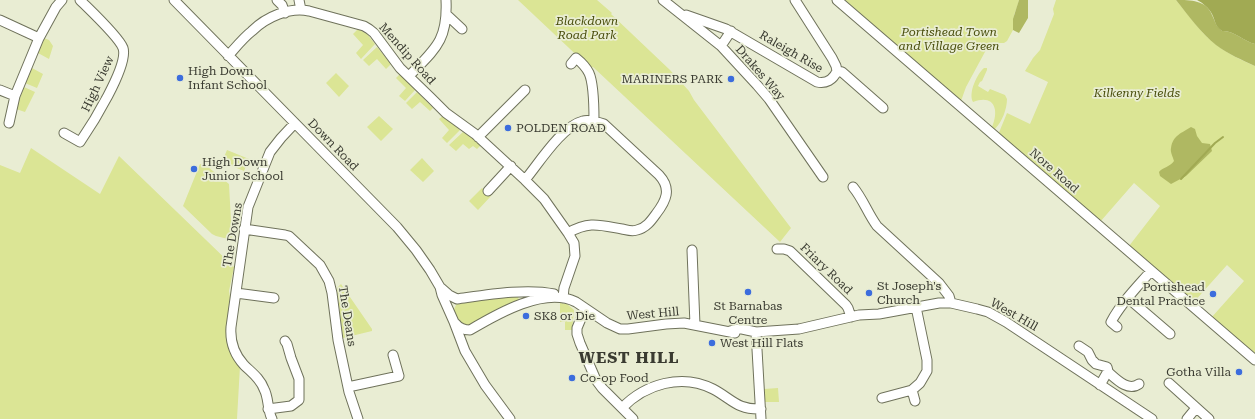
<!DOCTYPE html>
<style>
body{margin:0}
canvas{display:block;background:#e9edd3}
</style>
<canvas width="1255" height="419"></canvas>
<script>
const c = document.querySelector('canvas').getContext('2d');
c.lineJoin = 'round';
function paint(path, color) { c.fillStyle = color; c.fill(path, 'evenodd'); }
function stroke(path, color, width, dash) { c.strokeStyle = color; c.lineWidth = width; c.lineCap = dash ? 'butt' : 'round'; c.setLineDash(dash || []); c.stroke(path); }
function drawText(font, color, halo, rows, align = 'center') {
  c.font = font + ' "Roboto Serif",serif'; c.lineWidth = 3.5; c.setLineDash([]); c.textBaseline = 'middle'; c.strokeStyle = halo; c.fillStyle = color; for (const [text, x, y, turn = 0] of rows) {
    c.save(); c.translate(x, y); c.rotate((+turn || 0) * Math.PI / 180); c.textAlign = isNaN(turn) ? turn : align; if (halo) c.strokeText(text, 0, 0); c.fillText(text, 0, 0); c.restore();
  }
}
paint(new Path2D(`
 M518 0H597L612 13 611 14 670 70 689 91 694 100 791 228 780 242 593 67 590 68 586 64Z
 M845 0H1019L1017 7 1014 15 1013 30 1007 41 1004 43H996L986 50 966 87 961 101Z
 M1056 0H1176C1188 14 1199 31 1214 43 1226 53 1241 60 1255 66V356L1211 318 1244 281 1227 265 1193 303 1188 296 1129 246 1160 206 1134 183 1100 222 998 135 1007 113 1030 124 1048 82 1025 71 1033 58 1040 50 1054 14 1053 9Z
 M358 29 367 34 375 44 361 59 356 53 363 45 353 34Z
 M44 38 49 40 53 46 49 59 38 53Z
 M377 47 391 64 386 69 377 59 369 66 363 60Z
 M32 68 43 74 37 88 25 83Z
 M984 68H987V70L982 81 980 82 978 86 988 92 990 89 1005 95 1007 99C1007 109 1002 122 995 129L992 127C1000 108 993 94 973 102 968 93 977 74 984 68Z
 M336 73 349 86 339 97 326 83Z
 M400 74 415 90 405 101 399 96 406 88 396 78Z
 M24 87 35 92 25 112 16 109Z
 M417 92 433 108 430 111 420 102 412 109 406 103Z
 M379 116 393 129 381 141 367 127Z
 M443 116 460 130 447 143 442 138 449 130 439 119Z
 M463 132 482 144 477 149 473 146 469 149 463 144 456 151 449 145Z
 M31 148 100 194 119 156 234 267 229 291 230 297C227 321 221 347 240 366L237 419H0V165L20 173Z
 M227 150 249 159 244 171 222 162Z
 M422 158 434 171 423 182 410 170Z
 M200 164 208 167 229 184 232 240 216 236 212 234 183 206Z
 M482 188 491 196 478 210 469 201Z
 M341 284 372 329V331L343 338 337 288Z
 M505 295 506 298H509V296H518L519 301 469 327 459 323 453 312 455 307 458 302Z
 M560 303 567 304 574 310 572 330H565V322H560Z
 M778 388 779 402H765L764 389Z`), '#dbe595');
paint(new Path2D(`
 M1019 0H1028V18L1019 33 1013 30V19Z
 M1176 0C1191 0 1206 0 1212 15 1216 23 1215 25 1222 31 1234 30 1243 41 1255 44V66C1242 60 1228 54 1216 45 1201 33 1188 15 1176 0Z
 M1191 127 1195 129 1197 136 1202 143 1210 144 1212 151 1186 176 1171 184 1160 176 1159 172C1163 167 1170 167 1174 161 1173 157 1170 152 1171 148 1173 135 1182 133 1191 127Z`), '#afb862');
paint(new Path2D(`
 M1197 0H1255V44C1243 41 1234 30 1222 31 1214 25 1216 22 1212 14 1209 8 1203 3 1197 0Z`), '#a1aa53');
stroke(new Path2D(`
 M1181 179 1215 143 1223 137`), '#a1aa53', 2);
const minor = new Path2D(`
 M174 0 397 227 416 250 430 270 440 287 442 295 454 322 465 351 485 385 510 419
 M277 0 282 5 285 13
 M299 0 301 10
 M663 0 721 46 757 85 769 99 823 177
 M795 0 832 58 836 66 837 71 842 72 883 108
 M837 0 1255 360
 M447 15 462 29
 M686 15 726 29 817 82C826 84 833 80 837 71
 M0 20 39 38
 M721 46 731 31
 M228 56C236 47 243 38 252 31 266 17 289 7 309 11L364 26 369 29 374 33 400 68 431 98 446 113 475 134 525 180 544 199 568 233 574 243 575 256 564 288 563 298
 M571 64 576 58C581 62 586 67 589 73 594 84 594 109 594 121
 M409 76C435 49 448 41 446 0
 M0 90 15 96
 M9 123 15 96 39 38 56 7 62 0
 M64 133 80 142C91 126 129 66 123 48 119 37 90 10 80 0
 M478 137 525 90
 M525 180C539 163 562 126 583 121 589 119 598 122 604 124L659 175C672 189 666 201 656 214 651 221 646 228 637 230 632 232 627 230 622 229 599 225 589 221 568 233
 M853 187C863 199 868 214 877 226L939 283 949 296 951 303
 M488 191 511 166
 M244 229 285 235 289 236 320 265 329 281 332 293 338 340 349 392 358 419
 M777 249H784L790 251 846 305 848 308 851 317
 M692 250 695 325
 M441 288 449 295 457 299C486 295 526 288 554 294
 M236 293 274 298
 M1128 298 1170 334
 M585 309 577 328V334L580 343 596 380 602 388 633 419
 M455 323C459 328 464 330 470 330 497 314 545 286 576 302L607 323 620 329H628L666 324 684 323 735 333
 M1117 327 1111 322C1121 303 1137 287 1151 271
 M730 331 737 329H742L756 332 799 329 859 315 879 314 939 303H951L977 309 988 312 1006 322 1152 419
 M756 332 761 419
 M1079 346 1088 352 1092 360 1096 364 1107 367 1108 371 1100 385
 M1108 372C1116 379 1128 392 1139 384
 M1169 383 1209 419
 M348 387 399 376 393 355
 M912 390 915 401
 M882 398 912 390 920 383 927 371V360L916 307
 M622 408C645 384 682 373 713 389 732 399 737 410 761 409
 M268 409 291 406 299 400V379L291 358 287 344 285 341
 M272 419C267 409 269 398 264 389 260 378 251 372 244 365 234 354 230 340 231 327L248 207 270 152 281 138 295 123
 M1187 419 1196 408`);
stroke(minor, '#6f725b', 11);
stroke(minor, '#fff', 9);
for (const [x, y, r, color] of [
 [180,78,4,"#3c6ddd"],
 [731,79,4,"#3c6ddd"],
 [508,128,4,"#3c6ddd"],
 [194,169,4,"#3c6ddd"],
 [748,292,4,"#3c6ddd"],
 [869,293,4,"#3c6ddd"],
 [1213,294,4,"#3c6ddd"],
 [526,316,4,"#3c6ddd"],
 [712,343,4,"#3c6ddd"],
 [1239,372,4,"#3c6ddd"],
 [572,378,4,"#3c6ddd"]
]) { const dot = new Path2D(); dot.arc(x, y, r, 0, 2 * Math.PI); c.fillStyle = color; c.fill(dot); stroke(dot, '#e9edd3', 1.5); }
drawText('italic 12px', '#494e0c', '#e9edd3', [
 ["Blackdown",587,21],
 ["Road Park",587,35],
 ["Portishead Town",949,32],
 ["and Village Green",949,46],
 ["Kilkenny Fields",1137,93]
]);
drawText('12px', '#3a3b31', '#e9edd3', [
 ["Raleigh Rise",791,52,30],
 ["Mendip Road",407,54,48],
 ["Drakes Way",760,73,49],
 ["High View",98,84,-65],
 ["Down Road",333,145,46],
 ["Nore Road",1054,171,41],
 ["The Downs",233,235,-80],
 ["Friary Road",826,269,44],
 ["West Hill",653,314,-5],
 ["West Hill",1014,315,30],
 ["The Deans",347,316,81]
]);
drawText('12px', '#3a3b31', '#e9edd3', [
 ["High Down",188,71],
 ["Infant School",188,85],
 ["MARINERS PARK",723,79,"right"],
 ["POLDEN ROAD",516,128],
 ["High Down",202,162],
 ["Junior School",202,176],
 ["St Joseph's",877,286],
 ["Church",877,300],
 ["Portishead",1205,287,"right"],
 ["Dental Practice",1205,301,"right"],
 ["St Barnabas",748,306,"center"],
 ["Centre",748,320,"center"],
 ["SK8 or Die",534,316],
 ["West Hill Flats",720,343],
 ["Gotha Villa",1231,372,"right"],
 ["Co-op Food",580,378]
], 'left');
c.letterSpacing = '1px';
drawText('bold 16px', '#3a3b31', '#e9edd3', [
 ["WEST HILL",629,358]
]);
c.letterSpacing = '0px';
</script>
